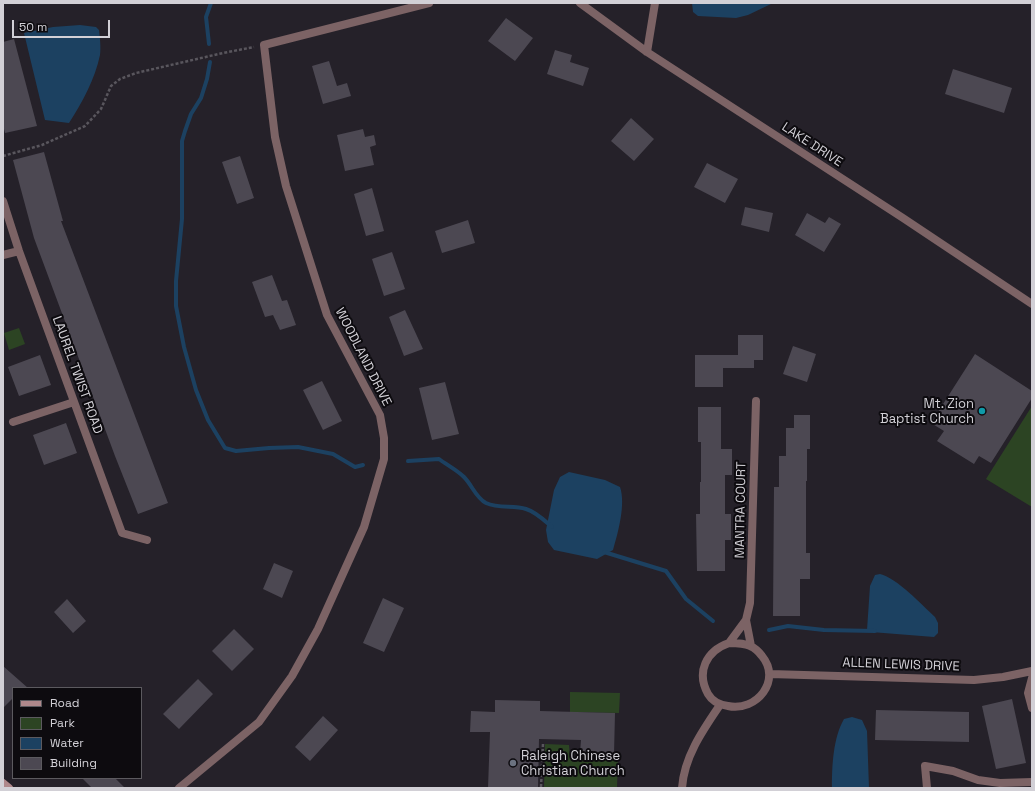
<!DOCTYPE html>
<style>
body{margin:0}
#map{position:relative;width:1035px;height:791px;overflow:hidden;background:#252129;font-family:"Space Grotesk",sans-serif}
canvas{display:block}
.frame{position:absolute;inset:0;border:4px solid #d2d0d6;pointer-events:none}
.legend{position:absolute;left:12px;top:687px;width:130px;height:92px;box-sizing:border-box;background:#0d0b0f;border:1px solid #5c5a5f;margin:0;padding:5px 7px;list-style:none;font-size:12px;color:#d2d0d6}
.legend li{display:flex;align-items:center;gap:8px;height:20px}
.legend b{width:20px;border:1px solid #5c5a5f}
.scale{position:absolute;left:12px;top:20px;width:98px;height:18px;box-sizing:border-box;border:2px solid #d2d0d6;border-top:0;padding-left:5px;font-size:12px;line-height:14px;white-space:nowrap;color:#d2d0d6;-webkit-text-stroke:3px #0d0b0f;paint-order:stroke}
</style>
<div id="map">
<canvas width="1035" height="791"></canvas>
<div class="frame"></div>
<ul class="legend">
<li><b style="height:5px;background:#af888b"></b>Road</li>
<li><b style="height:11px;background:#2c4423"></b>Park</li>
<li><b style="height:11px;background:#1c4161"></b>Water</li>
<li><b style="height:11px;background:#4c4852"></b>Building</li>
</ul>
<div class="scale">50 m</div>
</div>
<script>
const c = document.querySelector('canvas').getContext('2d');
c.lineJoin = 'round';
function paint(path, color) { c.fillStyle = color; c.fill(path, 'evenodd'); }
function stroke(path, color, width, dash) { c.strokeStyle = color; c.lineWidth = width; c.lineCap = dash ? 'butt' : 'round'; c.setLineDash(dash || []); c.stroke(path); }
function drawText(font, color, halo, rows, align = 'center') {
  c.font = font + ' "Space Grotesk",sans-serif'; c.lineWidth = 4; c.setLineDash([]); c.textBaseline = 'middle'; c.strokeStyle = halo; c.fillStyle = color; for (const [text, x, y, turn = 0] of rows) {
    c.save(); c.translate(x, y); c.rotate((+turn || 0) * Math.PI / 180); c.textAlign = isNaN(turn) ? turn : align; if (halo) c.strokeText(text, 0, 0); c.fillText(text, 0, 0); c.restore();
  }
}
paint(new Path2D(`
 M19 328 25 344 9 350 4 333Z
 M1032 406V507L986 479Z
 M570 692 620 693 619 713 570 712Z
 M545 744 569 745 570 758 618 759 617 788H544Z`), '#2c4423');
paint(new Path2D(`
 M692 3H773L748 15 736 18 698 16 693 12Z
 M80 25 96 27 99 30C100 38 101 48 100 55 95 79 82 103 69 123L45 120 24 33 53 27Z
 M569 472 605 480 620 487C626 504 618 533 613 550L597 559 554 550 548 542 546 530 554 490 560 477Z
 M880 574C897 578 922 605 935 617L938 623V633L934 637 871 632 867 630 870 586 875 575Z
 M852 717 862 720 867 731 869 788H832C832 766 833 738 844 719Z`), '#1c4161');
stroke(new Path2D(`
 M209 44 206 17 211 3
 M210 62 207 79 201 98 191 114 185 131 182 141V219L176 281V306L184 347 196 390 208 420 225 448 236 451 269 448 298 447 333 454 355 467 363 465
 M408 461 439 459C447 465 457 470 464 477 472 485 476 498 486 503 499 509 513 505 526 509 536 512 544 520 552 527
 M604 552 666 571 686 599 713 621
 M769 630 788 626 824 630 875 631`), '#1c4161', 4);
paint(new Path2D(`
 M506 18 533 38 515 61 488 41Z
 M14 39 37 126 5 133 3 125V42Z
 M555 50 572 55 570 62 589 68 583 86 547 74Z
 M329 61 337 86 347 83 351 96 323 104 312 66Z
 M953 69 1012 88 1004 113 945 94Z
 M631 118 654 139 634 161 611 141Z
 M363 129 365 137 374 135 376 145 370 147 374 165 345 171 337 135Z
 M44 152 63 221H61L168 503 138 514 115 456 34 238 13 160Z
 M240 156 254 198 237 204 222 162Z
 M707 163 738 179 725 203 694 187Z
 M372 188 384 231 366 236 354 194Z
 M745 207 773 213 769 232 741 225Z
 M807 213 825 223 829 217 841 224 824 252 795 235Z
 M468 220 475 243 442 253 435 231Z
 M392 252 405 289 384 296 372 259Z
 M272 275 282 301 287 300 296 325 280 330 273 315 265 317 252 282Z
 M405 310 423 349 404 356 389 317Z
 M738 335H763V360H754V368H723V387H695V355H738Z
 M793 346 816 354 807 382 783 374Z
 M975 354 1032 391V398L991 463 979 456 974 464 937 441 944 431 931 423Z
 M40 355 51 385 19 396 8 367Z
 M322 381 342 421 323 430 303 390Z
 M445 382 459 434 432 440 419 388Z
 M698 407H721V449H732V475H725V514H731V540H725V571H697L696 514H700V482H701V442H698Z
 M794 415H810V449H807V481H806V553H810V579H800V616H773L774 487H779V456H786V428H794Z
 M66 423 77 453 44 465 33 435Z
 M274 563 293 571 282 598 263 589Z
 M383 598 404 608 384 652 363 643Z
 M67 599 86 621 73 633 54 612Z
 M234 629 254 649 232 671 212 651Z
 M3 666 28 688H13V698L3 708Z
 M198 679 213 694 179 729 163 714Z
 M1012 699 1026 763 996 769 982 706Z
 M495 700 540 701V711L615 713 614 754 580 753 581 740 539 739 538 788H488L490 732H470L471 711 495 712Z
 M876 710 969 712V742L875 740Z
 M323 716 338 730 310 761 295 747Z
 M82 778H115L125 788H92Z`), '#4c4852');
stroke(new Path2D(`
 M3 156 42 145 85 126 101 109 111 86 120 79 136 73 223 53 254 47
 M581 756 618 757
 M541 787 543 744`), '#59565d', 2.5, [3, 2]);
stroke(new Path2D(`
 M580 3 647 52 903 218 1032 304
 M647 52 655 3
 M3 201 19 251 122 533 147 540
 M3 255 19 251
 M13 422 74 402
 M746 620 751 646
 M729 643 746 620 750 603 756 401
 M729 643C736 643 744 643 750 646 755 648 759 652 762 656 782 680 757 712 728 706 720 705 712 701 708 694 696 672 706 651 729 643Z
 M770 674 974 680 1003 677 1032 671
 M1032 678 1028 693 1032 708
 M179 788 259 722 292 676 318 629 364 527 384 459V438L380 415 327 315 286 186 275 137 264 45 429 3
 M682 788C684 757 703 730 720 705
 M927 788 925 766 953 771 978 780 1000 783 1032 782`), '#7c6365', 8);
stroke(new Path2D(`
 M3 783 9 788`), '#af888b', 8);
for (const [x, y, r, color] of [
 [982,411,4,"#0f9aa8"],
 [513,763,4,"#6b7280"]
]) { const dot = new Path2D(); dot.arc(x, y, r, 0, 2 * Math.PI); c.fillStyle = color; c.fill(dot); stroke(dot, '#0d0b0f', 1.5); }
drawText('13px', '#d2d0d6', '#0d0b0f', [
 ["LAKE DRIVE",812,145,33],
 ["WOODLAND DRIVE",363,357,63],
 ["LAUREL TWIST ROAD",77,375,70],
 ["MANTRA COURT",741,510,-89],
 ["ALLEN LEWIS DRIVE",901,665,2]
]);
drawText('13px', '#d2d0d6', '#0d0b0f', [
 ["Mt. Zion",974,404],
 ["Baptist Church",974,419],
 ["Raleigh Chinese",521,756,"left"],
 ["Christian Church",521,771,"left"]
], 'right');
</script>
